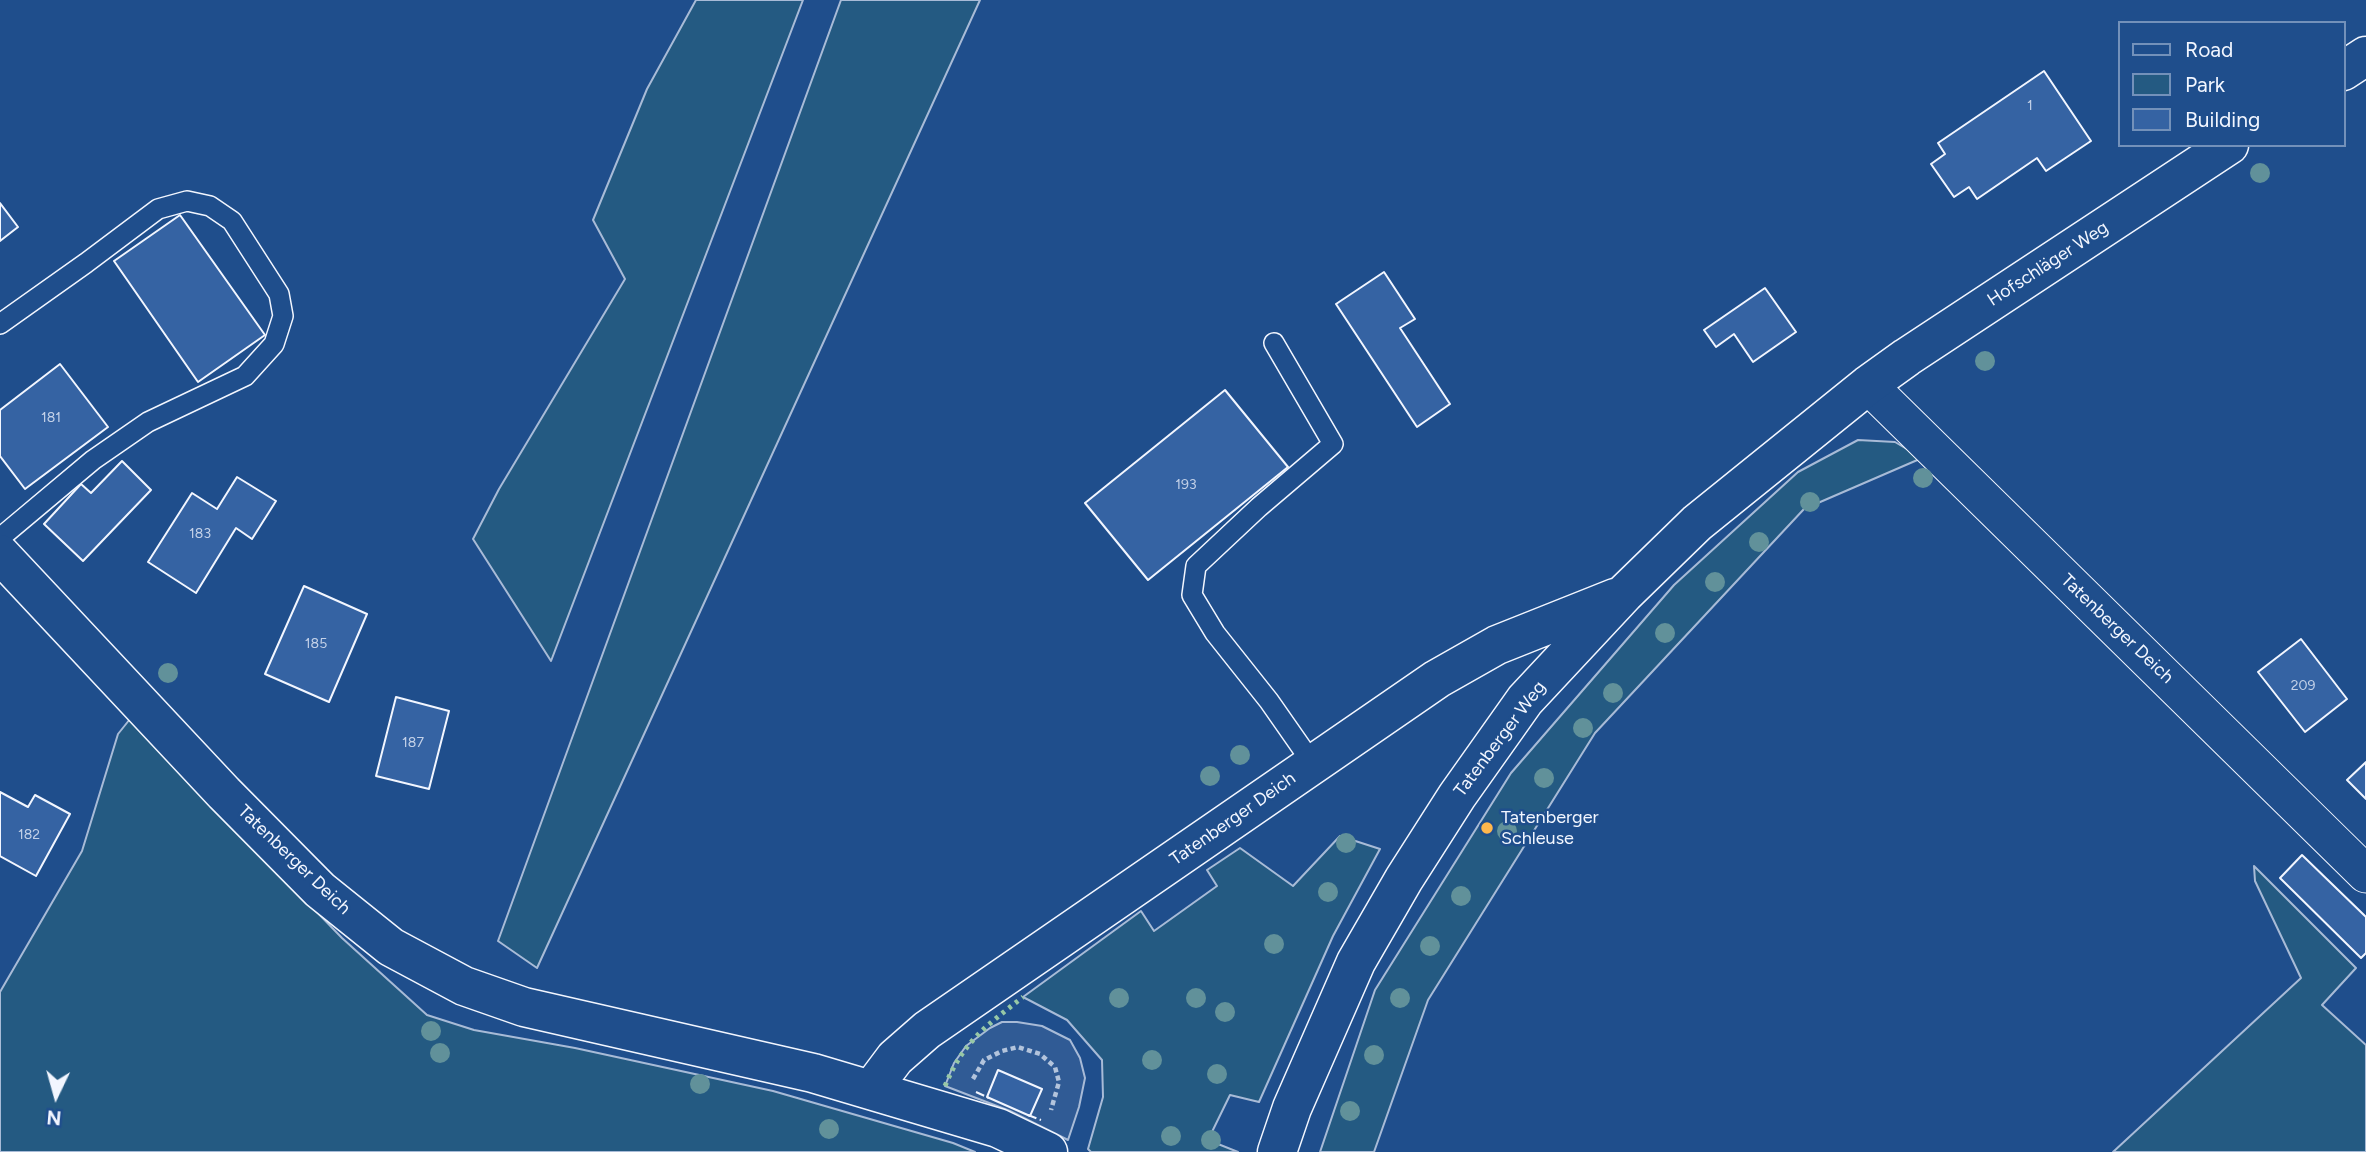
<!DOCTYPE html>
<meta charset="utf-8">
<style>
body{margin:0}
#map{position:relative;width:2366px;height:1152px;overflow:hidden;background:#1f4e8c;font-family:Figtree,sans-serif}
canvas{display:block}
.legend{position:absolute;left:2118px;top:21px;width:228px;height:126px;box-sizing:border-box;background:#1f4e8c;border:2px solid #7391ba;margin:0;padding:9px 12px;list-style:none;font-size:21px;color:#f2f6ff}
.legend li{display:flex;align-items:center;gap:14px;height:35px}
.legend b{width:35px;border:2px solid #7391ba}
.north{position:absolute;left:21px;top:1061px;width:70px;height:70px;-webkit-text-stroke:5px #1f4e8c;paint-order:stroke;rotate:185deg;font-size:19px;font-weight:700;line-height:28px;text-align:center;color:#f2f6ff}
.north::after{content:'';display:block;margin:auto;width:24px;height:32px;background:#f2f6ff;clip-path:polygon(50% 0,100% 100%,50% 72%,0 100%)}
</style>
<div id="map">
<canvas width="2366" height="1152"></canvas>
<ul class="legend">
<li><b style="height:9px;background:#1f4e8c"></b>Road</li>
<li><b style="height:19px;background:#245a82"></b>Park</li>
<li><b style="height:19px;background:#3563a3"></b>Building</li>
</ul>
<div class="north">N</div>
</div>
<script>
const c = document.querySelector('canvas').getContext('2d');
c.lineJoin = 'round';
function paint(path, color) { c.fillStyle = color; c.fill(path, 'evenodd'); }
function stroke(path, color, width, dash) { c.strokeStyle = color; c.lineWidth = width; c.lineCap = dash ? 'butt' : 'round'; c.setLineDash(dash || []); c.stroke(path); }
function drawText(font, color, halo, rows, align = 'center') {
  c.font = font + ' Figtree,sans-serif'; c.lineWidth = 5; c.setLineDash([]); c.textBaseline = 'middle'; c.strokeStyle = halo; c.fillStyle = color; for (const [text, x, y, turn = 0] of rows) {
    c.save(); c.translate(x, y); c.rotate((+turn || 0) * Math.PI / 180); c.textAlign = isNaN(turn) ? turn : align; if (halo) c.strokeText(text, 0, 0); c.fillText(text, 0, 0); c.restore();
  }
}
const green = new Path2D(`
 M696 0H803L551 661 473 539 499 489 625 279 593 220 647 89Z
 M841 0H980L537 968 498 941Z
 M1858 440 1895 442 1922 458 1804 509 1595 733 1428 1000 1374 1152H1320L1375 990 1511 773 1674 585 1798 472Z
 M130 719 342 938 427 1015 474 1030 575 1048 773 1091 953 1143 975 1152H0V992L82 851 118 734Z
 M1340 836 1380 849 1333 936 1259 1102 1230 1095 1208 1140 1238 1152H1091L1088 1149 1103 1097 1102 1060 1067 1020 1023 997 1141 911 1154 931 1217 886 1207 870 1240 848 1293 886Z
 M2254 866 2356 968 2322 1005 2366 1045V1152H2113L2301 978 2255 881Z`);
paint(green, '#245a82');
stroke(green, '#a8bbd7', 2);
const parking = new Path2D(`
 M1002 1022H1017L1042 1026 1070 1040 1080 1058 1085 1078 1079 1107 1068 1140 1010 1111 945 1086 954 1063 966 1046 990 1028Z`);
paint(parking, '#305b95');
stroke(parking, '#a8bbd7', 2);
const building = new Path2D(`
 M2044 71 2091 141 2046 171 2037 158 1977 199 1969 187 1954 197 1931 164 1945 154 1938 143Z
 M0 203 18 227 0 241Z
 M180 215 265 335 198 382 114 261Z
 M1384 272 1415 319 1400 328 1450 404 1417 427 1336 304Z
 M1765 288 1796 332 1753 362 1734 334 1716 347 1704 330Z
 M60 364 108 427 25 489 0 456V410Z
 M1225 390 1288 467 1148 580 1085 503Z
 M122 461 151 490 83 561 44 524 81 484 91 493Z
 M237 477 276 501 252 539 236 528 196 593 148 562 192 493 217 509Z
 M304 586 367 614 329 702 265 674Z
 M2301 639 2347 699 2305 732 2258 672Z
 M396 697 449 711 429 789 376 776Z
 M2366 762V799L2347 780Z
 M0 792 28 807 35 795 70 814 36 876 0 856Z
 M2302 855 2366 917V953L2361 958 2280 878Z
 M998 1070 1042 1089 1030 1116 987 1097Z`);
paint(building, '#3563a3');
stroke(building, '#f2f6ff', 2);
const lane = new Path2D(`
 M0 324 86 263 158 209 187 201 210 206 232 221 279 294 283 316 274 344 245 376 148 422 93 460 0 538
 M1274 343 1333 444 1259 507 1196 566 1192 595 1215 633 1269 701 1313 764`);
const street = new Path2D(`
 M1868 385 2366 874`);
const secondary = new Path2D(`
 M2343 71 2366 56
 M0 554 224 793 320 890 391 947 464 986 524 1007 813 1073 998 1128 1048 1152
 M871 1090 895 1058 927 1030 1437 679 1497 645 1615 598
 M1277 1152 1292 1108 1356 962 1404 879 1457 796 1525 700 1624 594 1697 523 1868 385 1907 357 2229 145`);
stroke(lane, '#f2f6ff', 22);
stroke(street, '#f2f6ff', 39);
stroke(secondary, '#f2f6ff', 41);
stroke(new Path2D(`
 M973 1079 984 1060 1002 1051 1018 1047 1040 1054 1055 1067 1059 1082 1051 1110`), '#b3c4dc', 4.5, [5, 3.5]);
stroke(lane, '#1f4e8c', 19);
stroke(street, '#1f4e8c', 37);
stroke(secondary, '#1f4e8c', 38);
stroke(new Path2D(`
 M945 1086C963 1042 986 1026 1023 997`), '#97c8a6', 5, [3.5, 5]);
stroke(new Path2D(`
 M976 1092 989 1098
 M1028 1115 1041 1120`), '#f2f6ff', 2, [9, 3.5]);
c.fillStyle = '#61919a';
for (const [x, y] of [
 [2260,173],
 [1985,361],
 [1923,478],
 [1810,502],
 [1759,542],
 [1715,582],
 [1665,633],
 [168,673],
 [1613,693],
 [1583,728],
 [1240,755],
 [1210,776],
 [1544,778],
 [1507,831],
 [1346,843],
 [1328,892],
 [1461,896],
 [1274,944],
 [1430,946],
 [1119,998],
 [1196,998],
 [1400,998],
 [1225,1012],
 [431,1031],
 [440,1053],
 [1374,1055],
 [1152,1060],
 [1217,1074],
 [700,1084],
 [1350,1111],
 [829,1129],
 [1171,1136],
 [1211,1140]
]) { c.beginPath(); c.arc(x, y, 10, 0, 2 * Math.PI); c.fill(); }
for (const [x, y, r, color] of [
 [1487,828,7,"#ffb74d"]
]) { const dot = new Path2D(); dot.arc(x, y, r, 0, 2 * Math.PI); c.fillStyle = color; c.fill(dot); stroke(dot, '#1f4e8c', 2.5); }
drawText('14px', '#c3d1e8', null, [
 ["1",2030,106],
 ["181",51,418],
 ["193",1186,485],
 ["183",200,534],
 ["185",316,644],
 ["209",2303,686],
 ["187",413,743],
 ["182",29,835]
]);
drawText('18px', '#f2f6ff', '#1f4e8c', [
 ["Hofschläger Weg",2048,264,-33],
 ["Tatenberger Deich",2117,629,44],
 ["Tatenberger Weg",1500,739,-53],
 ["Tatenberger Deich",1233,819,-35],
 ["Tatenberger Deich",294,860,44]
]);
drawText('18px', '#f2f6ff', '#1f4e8c', [
 ["Tatenberger",1501,818],
 ["Schleuse",1501,839]
], 'left');
</script>
